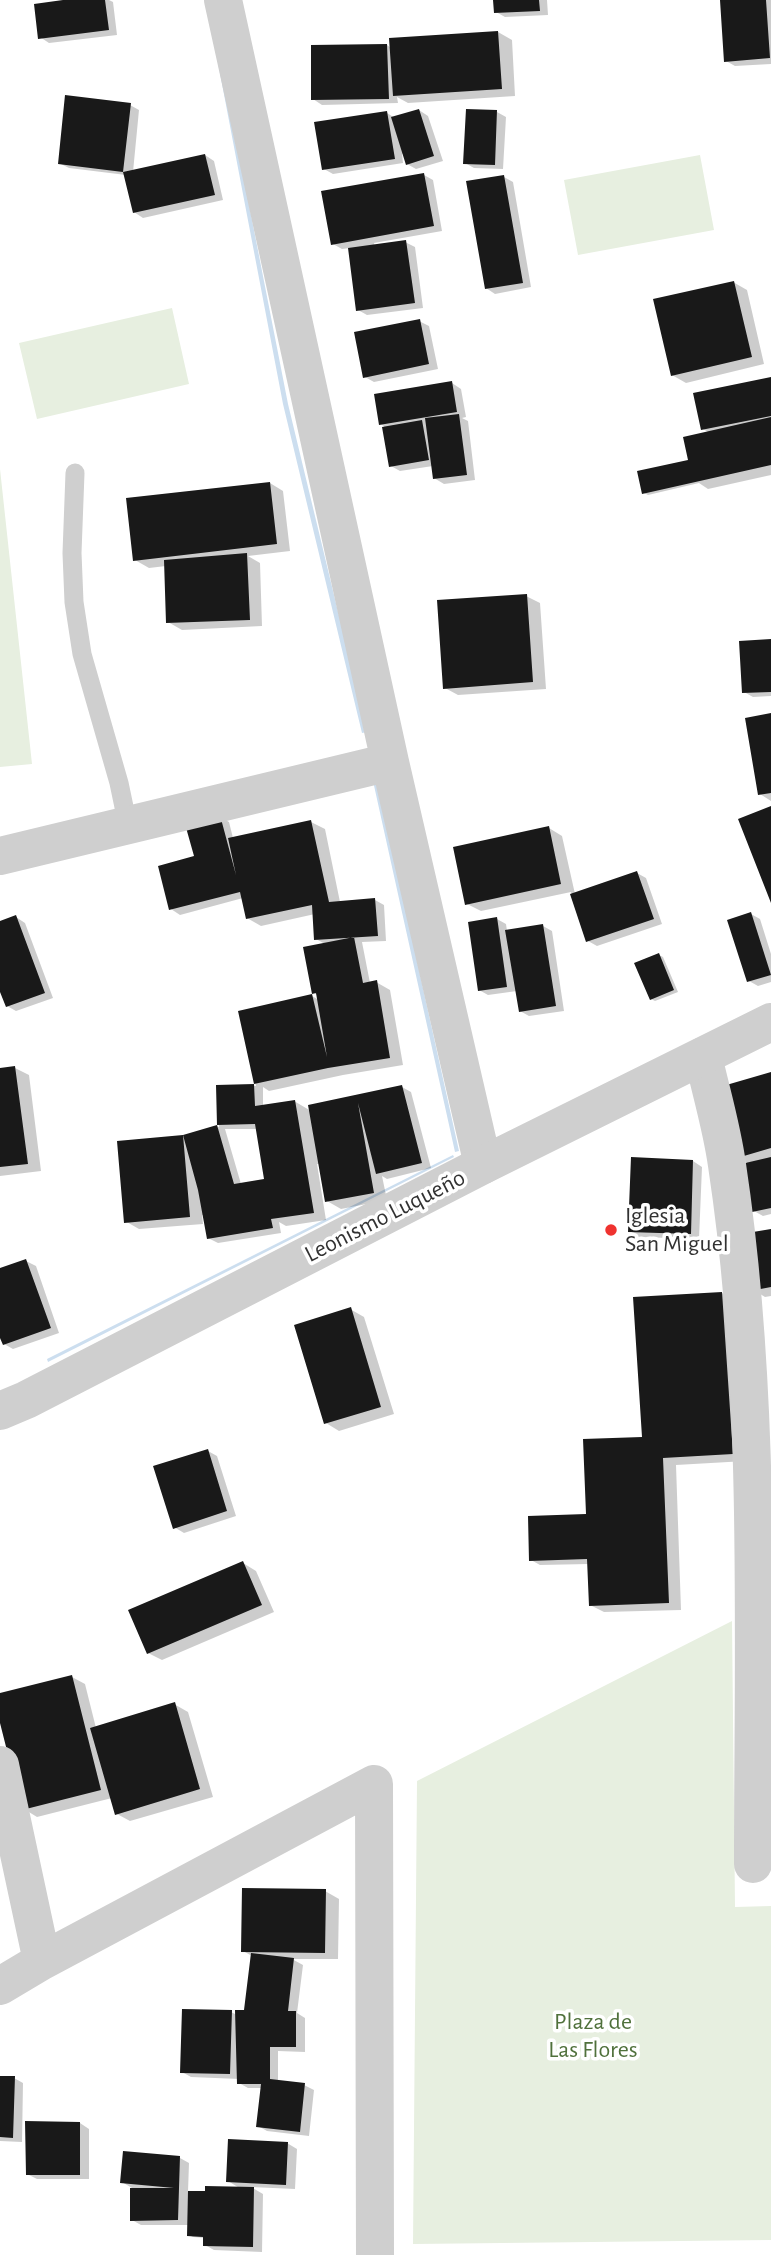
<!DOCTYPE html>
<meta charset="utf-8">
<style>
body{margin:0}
canvas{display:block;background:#fff}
</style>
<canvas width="771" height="2255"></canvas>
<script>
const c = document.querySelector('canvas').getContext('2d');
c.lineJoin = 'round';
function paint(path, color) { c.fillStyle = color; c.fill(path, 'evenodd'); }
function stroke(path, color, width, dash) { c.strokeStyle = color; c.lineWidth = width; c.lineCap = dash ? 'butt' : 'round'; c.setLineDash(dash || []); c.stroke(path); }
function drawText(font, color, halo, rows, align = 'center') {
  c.font = font + ' "Alegreya Sans",sans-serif'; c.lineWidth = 7; c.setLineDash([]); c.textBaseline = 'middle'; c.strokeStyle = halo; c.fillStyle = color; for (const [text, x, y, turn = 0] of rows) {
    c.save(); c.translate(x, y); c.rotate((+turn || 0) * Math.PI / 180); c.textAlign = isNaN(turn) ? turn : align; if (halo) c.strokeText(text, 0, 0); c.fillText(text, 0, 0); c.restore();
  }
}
paint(new Path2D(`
 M700 155 714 230 578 255 564 180Z
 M172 308 189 384 37 419 19 343Z
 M0 469 32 764 0 767Z
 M732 1621 735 1907 771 1906V2240L413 2244 417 1781Z`), '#e7efe0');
paint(new Path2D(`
 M206 0H209L288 404 367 732 362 733 283 404Z
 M377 780 459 1151 455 1152 373 781Z
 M453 1155 454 1157 48 1362 47 1359Z`), '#ccdeef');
paint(new Path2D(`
 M77 0H109L113 2 117 35 49 43 40 37Z
 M495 0H547L548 15 505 17 496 12Z
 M722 0H771V64L735 66 726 61Z
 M498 32 512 40 515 96 408 103 397 97 398 103 322 105 313 99 387 45 391 48Z
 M130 105 139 110 133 172 205 155 214 161 223 200 143 218 134 212 126 175 69 168 59 163Z
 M419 110 428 116 443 161 416 169 407 164 404 153 402 154 403 163 333 174 324 169 387 113 395 118Z
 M497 112 506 117 503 169 474 168 465 163Z
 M424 175 433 180 442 231 374 243 375 246 405 242 415 247 423 308 367 315 358 310 350 248 342 249 333 244Z
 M504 177 513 182 531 287 495 294 486 288Z
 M733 282 747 290 764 364 686 383 672 375Z
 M419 321 429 326 438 369 374 382 365 377Z
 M771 379V475L708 489 699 483 648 495 644 493 688 462 710 433 703 429Z
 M452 383 461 389 466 417 462 418 468 421 475 480 444 484 434 478 433 466 400 471 391 466 384 426 380 424Z
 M270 483 283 491 290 551 248 556 260 563 262 626 182 630 168 622 166 566 149 568 135 560Z
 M526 596 540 603 546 689 458 695 445 688Z
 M771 641V696L753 697 744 692Z
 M771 715V801L760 794Z
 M220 817 229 822 233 838 311 822 325 829 340 902 375 900 384 905 386 941 362 942 370 983 376 982 390 990 403 1065 343 1075 269 1091 263 1087V1106L294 1101 311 1111 402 1087 411 1092 431 1168 387 1179 382 1176 387 1200 341 1209 327 1201 320 1164H317L326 1220 286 1226 279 1222 281 1233 218 1243 208 1238 205 1215H202L203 1224 139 1229 125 1221 183 1137 219 1127 218 1087 256 1086 240 1012 312 996 324 1003 325 1000 314 993 325 944 316 939 315 914 261 926 247 918 243 898 180 915 171 909 196 857ZM225 1129H258L266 1180 241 1184Z
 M549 828 562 836 575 894 637 873 646 878 662 924 597 946 588 941 571 892 481 911 467 904Z
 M751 914 760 919 771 954V982L758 986 749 981Z
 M16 917 25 923 53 998 16 1011 7 1006 0 987V923Z
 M497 919 506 924 507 931 543 926 552 931 564 1011 529 1016 520 1011 517 991 488 995 479 990Z
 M659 955 663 957 678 992 655 1001 651 999Z
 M15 1068 29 1075 41 1171 0 1176V1070Z
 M771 1074V1214L763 1216 754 1211 749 1164 738 1157Z
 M693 1161 702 1167 699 1239 639 1237 630 1231Z
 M771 1231V1296L765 1297 752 1289Z
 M26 1261 36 1266 59 1333 13 1349 4 1344 0 1333V1270Z
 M722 1293 735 1301 746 1461 676 1465 681 1610 604 1612 590 1605 589 1564 540 1565 531 1560 587 1516 643 1439Z
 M350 1309 364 1317 394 1414 339 1431 326 1423Z
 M208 1451 217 1456 236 1516 184 1533 174 1527Z
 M243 1563 256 1571 274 1612 162 1660 148 1653Z
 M72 1677 85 1684 96 1728 174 1704 188 1712 213 1797 130 1821 117 1814 112 1798 37 1817 24 1809 0 1716V1695Z
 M325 1891 339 1899 338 1959H292L303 1965 297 2013 305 2018V2052L278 2051V2082L304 2085 314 2090 309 2136 267 2131 258 2126 262 2088H248L239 2083V2079L191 2077 182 2072 231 2012 237 2015 246 2012 252 1956 243 1951Z
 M0 2077 14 2078 23 2083 22 2142 0 2141Z
 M80 2123 89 2129V2179H37L27 2174Z
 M287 2143 297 2149 295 2189 251 2187 263 2194 262 2252 214 2250 205 2245V2238L193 2237 189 2235V2225H141L132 2220V2188L122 2182 180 2158 189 2163 188 2192 206 2193 241 2189 228 2181Z`), '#0003');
paint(new Path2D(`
 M63 0H105L109 30 38 39 34 4Z
 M493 0H539L540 11 494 13Z
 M720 0H766L770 58 724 62Z
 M498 31 502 89 393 96 389 38Z
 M387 44 389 99 311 100V45Z
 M65 95 131 103 123 172 58 164Z
 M419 109 434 156 406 165 391 117Z
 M466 109 497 110 495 165 463 164Z
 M387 111 395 159 322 170 314 122Z
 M205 154 215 195 133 213 123 172Z
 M424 173 434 226 331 245 321 191Z
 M504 175 523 283 485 289 466 181Z
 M406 240 415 303 356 311 348 248Z
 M734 281 752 357 671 376 653 299Z
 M420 319 429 364 363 378 354 332Z
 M771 377V416L701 430 693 393Z
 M452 381 457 412 379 425 374 394Z
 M459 414 467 475 433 479 425 418Z
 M771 417V465L642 494 637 471 688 460 683 437Z
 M422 420 429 460 389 467 382 427Z
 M270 482 277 544 133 561 126 498Z
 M247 553 250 620 166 623 164 560Z
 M527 594 533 682 443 689 437 600Z
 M771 639V692L742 693 739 641Z
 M771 713V793L758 795 745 718Z
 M771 806V903L738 819Z
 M220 815 236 875 228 838 311 820 329 902 375 898 378 936 314 940 312 905 246 919 240 892 169 910 158 866 194 856 185 824Z
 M549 826 561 884 465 905 453 847Z
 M637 871 654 919 586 942 570 894Z
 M751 912 771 975 747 982 727 920Z
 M16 915 45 993 6 1007 0 992V921Z
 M497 917 507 987 478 991 468 922Z
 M543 924 556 1006 519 1012 505 930Z
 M354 937 363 983 377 980 390 1058 328 1068 254 1084 238 1011 312 994 327 1057 316 993 312 994 303 947Z
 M659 953 674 990 650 1000 634 963Z
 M15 1066 28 1164 0 1167V1068Z
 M771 1072V1148L737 1158 716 1088Z
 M254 1084 255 1106 295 1100 314 1213 271 1219 273 1228 207 1239 198 1190 183 1135 217 1125 234 1184 264 1179 255 1124 217 1125 216 1085Z
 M402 1085 422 1163 376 1174 358 1103 374 1193 325 1202 308 1105Z
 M183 1135 190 1217 124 1223 117 1141Z
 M631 1157 693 1160 691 1234 628 1232Z
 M771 1157V1208L752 1212 741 1164Z
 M771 1229V1287L750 1291 741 1234Z
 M26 1259 51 1328 3 1345 0 1338V1268Z
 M722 1292 733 1454 663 1458 669 1603 589 1606 587 1559 529 1561 528 1516 586 1514 583 1439 642 1437 633 1297Z
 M351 1307 381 1407 324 1424 294 1325Z
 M208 1449 227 1511 173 1529 153 1466Z
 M243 1561 262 1605 147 1654 128 1610Z
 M72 1675 101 1790 22 1810 0 1723V1693Z
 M175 1702 200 1789 115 1815 90 1728Z
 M242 1888 326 1889 325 1953 241 1952Z
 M251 1953 294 1958 288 2011H296V2047H270V2079L305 2083 300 2132 256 2127 261 2084H237L235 2010H244Z
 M182 2009 232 2010 230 2074 180 2073Z
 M0 2076H15L13 2138 0 2137Z
 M25 2121 80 2122V2175H26Z
 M228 2139 288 2142 286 2185 226 2182Z
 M123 2151 180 2156 178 2220 130 2221V2188H174L120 2183Z
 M205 2186 254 2187 253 2247 203 2246V2237L187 2236 188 2191H205Z`), '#191919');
stroke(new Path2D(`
 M75 473 72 553 74 602 82 654 119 783 128 826`), '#cfcfcf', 19);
stroke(new Path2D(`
 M223 0 390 762 483 1165
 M0 856 390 762
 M703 1056C711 1092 722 1128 727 1165 762 1396 753 1631 753 1864
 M0 1765 42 1961
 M0 1986 42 1961 374 1784 375 2255`), '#cfcfcf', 38);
stroke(new Path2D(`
 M0 1411 26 1400 483 1165 771 1022`), '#cfcfcf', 38);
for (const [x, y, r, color] of [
 [611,1230,7,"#ef322f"]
]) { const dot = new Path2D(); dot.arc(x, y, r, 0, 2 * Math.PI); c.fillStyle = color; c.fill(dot); stroke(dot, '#fff', 2.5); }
drawText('24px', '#323232', '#fff', [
 ["Leonismo Luqueño",385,1216,-27]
]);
drawText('24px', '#323232', '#fff', [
 ["Iglesia",625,1216],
 ["San Miguel",625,1244]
], 'left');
drawText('24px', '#50713c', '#fff', [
 ["Plaza de",593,2022],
 ["Las Flores",593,2050]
]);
</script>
